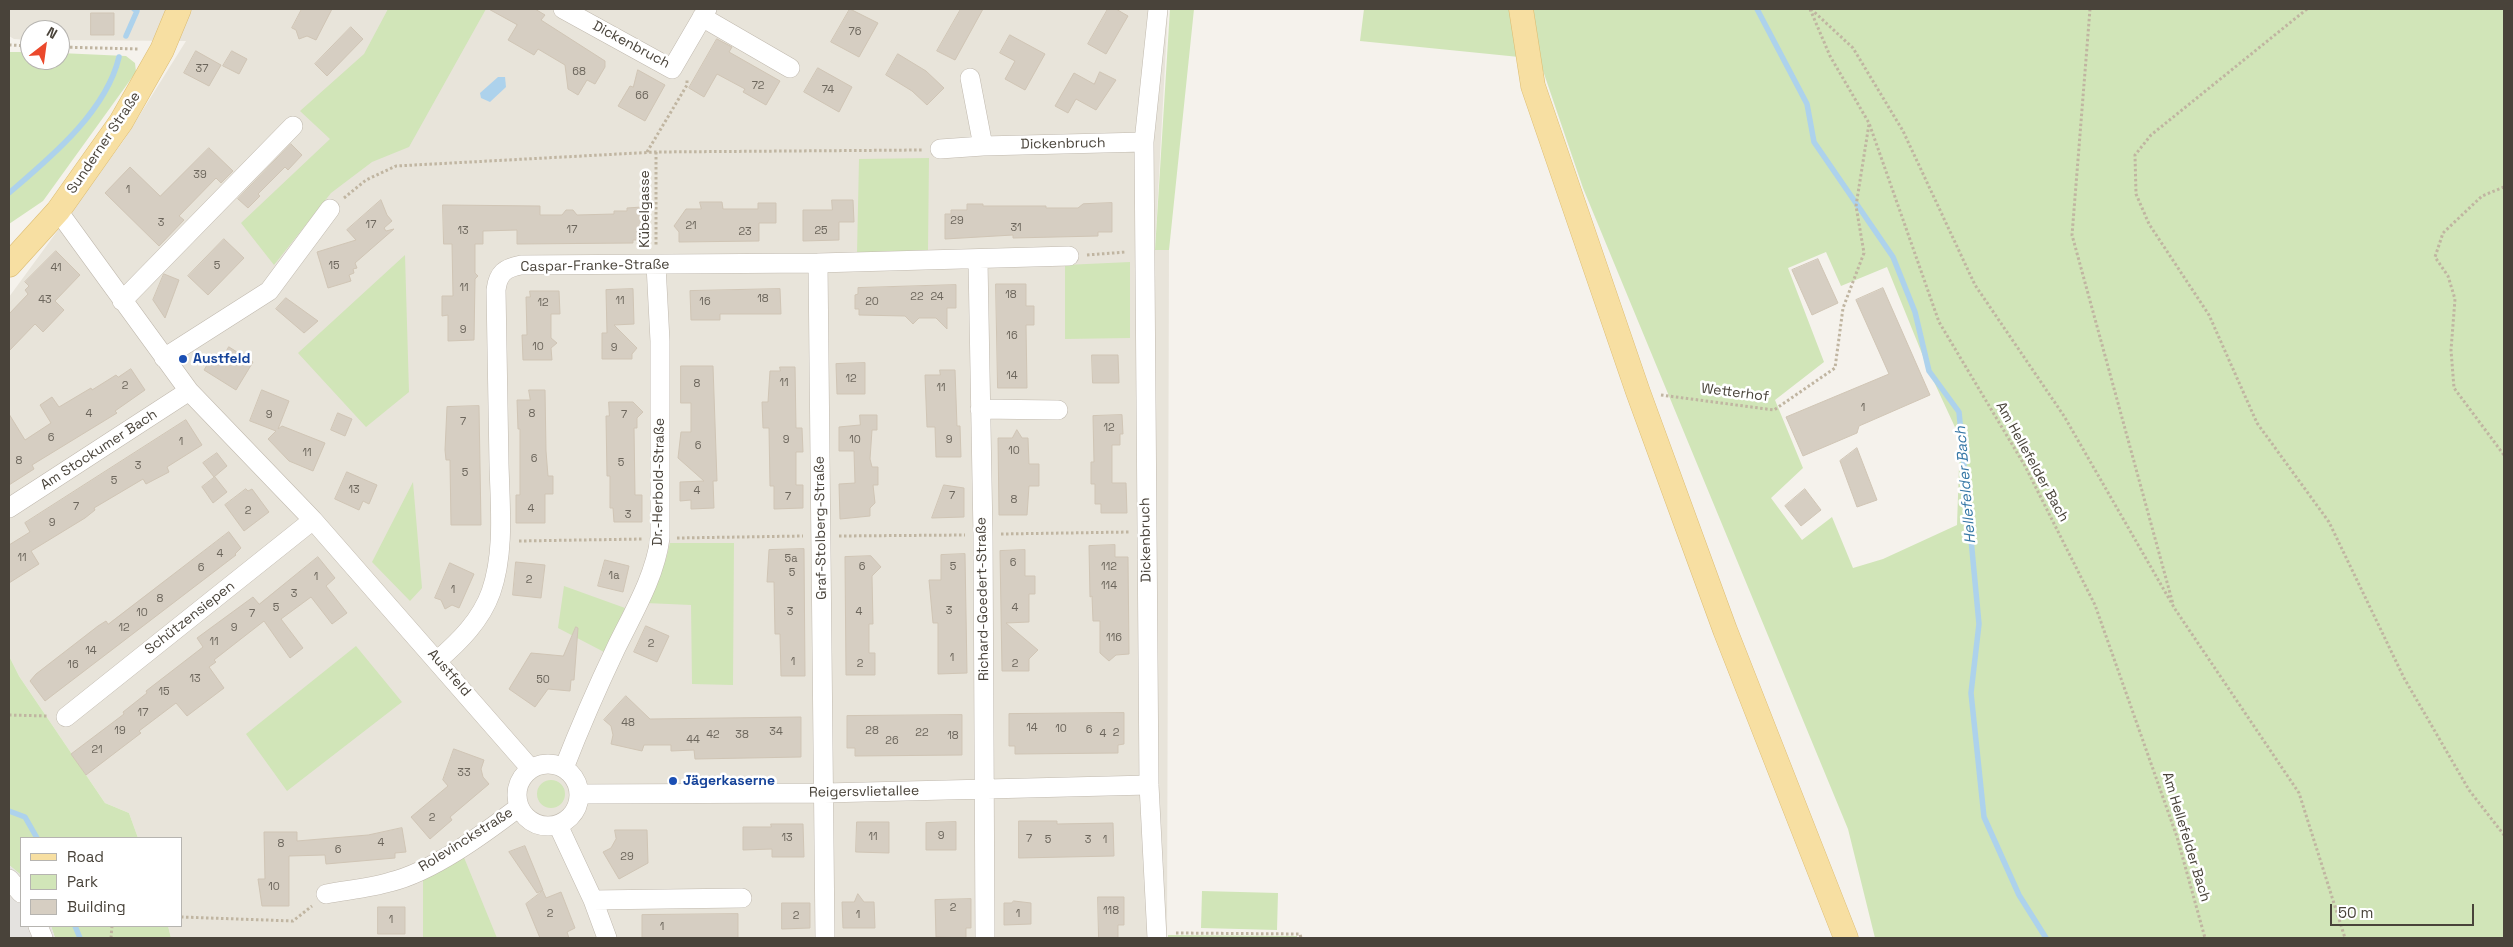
<!DOCTYPE html>
<meta charset="utf-8">
<style>
body{margin:0}
#map{position:relative;width:2513px;height:947px;overflow:hidden;background:#f5f2ec;font-family:"Space Grotesk",sans-serif}
canvas{display:block}
.frame{position:absolute;inset:0;border:10px solid #49433a;pointer-events:none}
.legend{position:absolute;left:20px;top:837px;width:162px;height:90px;box-sizing:border-box;background:#fff;border:1px solid #b6b4b0;margin:0;padding:6px 9px;list-style:none;font-size:15px;color:#49433a}
.legend li{display:flex;align-items:center;gap:10px;height:25px}
.legend b{width:25px;border:1px solid #b6b4b0}
.north{position:absolute;left:20px;top:20px;width:50px;height:50px;box-sizing:border-box;background:#fff;border:1px solid #b6b4b0;border-radius:50%;rotate:30deg;font-size:14px;font-weight:700;line-height:20px;text-align:center;color:#49433a}
.north::after{content:'';display:block;margin:auto;width:18px;height:22px;background:#eb492c;clip-path:polygon(50% 0,100% 100%,50% 72%,0 100%)}
.scale{position:absolute;left:2330px;top:904px;width:144px;height:22px;box-sizing:border-box;border:2px solid #49433a;border-top:0;padding-left:6px;font-size:15px;line-height:18px;white-space:nowrap;color:#49433a;-webkit-text-stroke:4px #fff;paint-order:stroke}
</style>
<div id="map">
<canvas width="2513" height="947"></canvas>
<div class="frame"></div>
<ul class="legend">
<li><b style="height:6px;background:#f7dfa2"></b>Road</li>
<li><b style="height:14px;background:#d1e5b8"></b>Park</li>
<li><b style="height:14px;background:#d6cec2"></b>Building</li>
</ul>
<div class="north">N</div>
<div class="scale">50 m</div>
</div>
<script>
const c = document.querySelector('canvas').getContext('2d');
c.lineJoin = 'round';
function paint(path, color) { c.fillStyle = color; c.fill(path, 'evenodd'); }
function stroke(path, color, width, dash) { c.strokeStyle = color; c.lineWidth = width; c.lineCap = dash ? 'butt' : 'round'; c.setLineDash(dash || []); c.stroke(path); }
function drawText(font, color, halo, rows, align = 'center') {
  c.font = font + ' "Space Grotesk",sans-serif'; c.lineWidth = 5; c.setLineDash([]); c.textBaseline = 'middle'; c.strokeStyle = halo; c.fillStyle = color; for (const [text, x, y, turn = 0] of rows) {
    c.save(); c.translate(x, y); c.rotate((+turn || 0) * Math.PI / 180); c.textAlign = isNaN(turn) ? turn : align; if (halo) c.strokeText(text, 0, 0); c.fillText(text, 0, 0); c.restore();
  }
}
paint(new Path2D(`
 M9 9H1168L1155 250H1169L1167 938H171L168 926H181V838H138L129 813 105 803 19 676 9 656V297L124 140 186 41 60 40V30H30V40L14 39 9 36Z`), '#e8e4da');
paint(new Path2D(`
 M388 9H486L409 147 372 162 331 193 274 265 241 223 330 139 300 111 364 54Z
 M1170 9H1194L1169 250H1155Z
 M1364 9H2504V938H1875L1848 829 1583 188 1539 59 1360 41ZM1826 252 1841 286 1887 267 1929 371 1960 438 1957 525 1883 559 1853 568 1832 517 1802 540 1771 498 1803 468 1775 400 1824 362 1788 268Z
 M9 52H30V60H60V53L126 56 135 63 136 72 43 201 9 224Z
 M929 158 928 250 857 253 859 159Z
 M405 255 409 392 366 427 298 353Z
 M1130 262V338L1065 339V265Z
 M413 482 422 588 410 601 372 562Z
 M670 543H734L733 685 692 684 691 605 646 603 666 559Z
 M564 586 625 608 604 652 558 628Z
 M356 646 402 702 287 791 246 734Z
 M9 656 19 676 105 803 129 813 138 838H21V875L9 865Z
 M537 794a14 14 0 1 1 28 0a14 14 0 1 1-28 0Z
 M463 855 497 938H423V879Z
 M1202 891 1278 893 1277 930 1201 928Z
 M51 926H168L171 938H55Z
 M1168 935 1297 936V938H1168Z`), '#d1e5b8');
paint(new Path2D(`
 M9 865 21 875V926H51L55 938H9Z`), '#e4e2df');
paint(new Path2D(`
 M498 77H505L506 87 490 102 481 98 480 93Z`), '#add2ec');
stroke(new Path2D(`
 M1757 9 1807 104 1814 142 1893 257 1915 312 1929 371 1959 412 1979 624 1971 693 1984 817 2019 895 2046 938
 M126 36 137 11 134 9
 M9 193C50 158 106 112 119 57
 M9 811 25 817 37 838
 M75 926 80 938`), '#add2ec', 5.5);
const building = new Path2D(`
 M302 9H332L316 40 307 36 299 39 296 30 292 28Z
 M489 9H535L545 15 541 20 605 61V67L595 84 587 80 578 95 568 89 565 65 538 49 534 55 508 40 517 25Z
 M850 9 878 23 859 57 831 42Z
 M961 9H983L955 60 937 51Z
 M1108 9H1116L1128 16 1106 54 1088 44Z
 M91 13H114V35H91Z
 M351 27 363 39 327 76 315 64Z
 M1010 35 1045 54 1025 90 1005 79 1015 61 1000 53Z
 M717 39 732 47 729 52 780 81 766 105 743 92 745 89 717 74 704 97 689 88Z
 M196 51 221 65 209 86 184 73Z
 M232 51 247 59 239 74 223 66Z
 M898 54 926 71 944 88 927 105 912 91 886 75Z
 M818 68 852 87 839 112 804 92Z
 M638 70 665 85 645 121 618 106 630 86 633 87Z
 M1100 72 1116 80 1096 110 1076 99 1068 113 1055 106 1074 73 1094 84Z
 M291 144 302 155 288 170 285 167 258 194 260 196 248 208 238 199Z
 M209 148 233 171 221 183 216 178 179 216 184 220 159 246 105 193 130 167 160 196Z
 M381 200 387 215 392 221 384 228 386 231 394 229 355 263 357 268 353 269 354 273 349 275 351 281 328 288 317 252 356 240 347 230Z
 M832 200H853L854 222H839V240L803 241V210H832Z
 M700 202H722L723 209H758V203H776V223H759V241L679 242V232L674 226 686 209H701Z
 M1112 203V232H1098V236L1013 238V235L945 239V214H951V210H967V204H983V206H1046V208H1078L1083 204Z
 M443 205 540 206V215H562L566 210H573L577 215 614 214V211H627V208L642 207V240H633V243L517 244V230L483 231V244H475V273L478 276 475 279 474 340 448 341V315L442 316V296H453L452 244H444Z
 M224 239 244 258 208 295 188 276Z
 M56 251 80 275 55 301 64 310 43 332 35 324 9 351V314L28 294 25 290 29 286 25 282Z
 M1818 259 1838 303 1812 315 1792 270Z
 M164 274 179 280 165 318 153 300Z
 M996 284H1026V306H1034V325H1026L1027 388H998Z
 M956 285V308H947V329L936 318H919L913 324 905 316 859 315V309H855V295L858 294V288Z
 M1883 288 1930 395 1859 426 1857 433 1803 456 1786 417 1889 374 1856 300Z
 M633 289 634 324 614 325 637 348 632 354V359H602V333H607L606 290Z
 M780 289 781 314H720V320H691L690 291Z
 M530 291H559L560 314H551V338L557 343 551 348 552 360H523L522 335H527L526 297H530Z
 M286 298 318 321 304 333 276 309Z
 M229 347 253 362 236 390 204 370 213 355 221 360Z
 M1092 355H1118L1119 383H1093Z
 M865 363V394H837L836 364Z
 M681 366H713L717 481H713L714 508 691 509V500L680 501V482L704 481 678 458 681 432H691V403H681Z
 M780 367H795L796 428H802L803 452H796V485H803V508L774 509V486H770L769 428H763L762 402H768L770 371H780Z
 M131 369 145 390 115 411 117 413 32 465 34 469 9 485V414L25 440 51 423 40 405 52 397 59 407 91 388 92 390 116 375 118 377Z
 M940 370H955L957 426H960L961 457H936L935 427H927L925 375H940Z
 M262 390 289 401 278 429 282 426 325 443 313 471 289 461 268 439 276 431 250 421Z
 M529 390H545L546 451 548 476H553V494H545V523H516V495H520V429H518L517 400H530Z
 M609 402H633L643 412 637 418V428H634L635 495H642V522H614L613 508H610V476H607L606 416H609Z
 M479 406 481 525H451L450 460H446L445 450 447 407Z
 M338 413 352 419 345 436 331 430Z
 M860 415H877V430H872L870 459 872 467H878V485H873L875 503 870 508V516L840 519 839 484 855 483 854 451H839V427L860 425Z
 M1122 415 1123 434H1120V445H1112V483H1126L1127 513H1101V504H1095V484H1091V462H1094L1093 416Z
 M186 420 202 445 167 467 169 472 146 484 143 479 94 508 95 510 85 518 31 551 39 564 9 583V545L30 532 25 523Z
 M1017 430 1022 438H1028L1029 464H1039V486H1029L1027 515H999L998 438H1012Z
 M1857 448 1877 500 1857 507 1840 461Z
 M217 453 227 466 214 477 203 463Z
 M347 472 377 485 369 504 363 501 359 510 335 499Z
 M215 477 227 492 213 503 202 487Z
 M944 485 964 488V517L932 518Z
 M246 489 248 491 252 489 269 512 244 531 225 505Z
 M1805 489 1821 510 1801 526 1785 506Z
 M229 532 241 548 235 554 236 555 45 701 30 681 36 674 98 626 106 621 108 624Z
 M1115 545V557H1128L1129 654 1116 655 1109 661 1100 653V621H1093L1092 596 1090 597 1089 546Z
 M804 549 805 676H781L780 634H775L774 582H767L769 550Z
 M1025 550V576H1035V594H1029V622L1006 623 1038 650 1029 659V671H1002L1000 551Z
 M965 554 967 673 938 674V623H933L929 580H941V555Z
 M871 556 881 567 872 576 873 624H869V653H875V675H846L845 557Z
 M318 557 335 578 326 586 347 613 332 624 311 597 281 619 303 648 290 658 264 621 214 660 216 662 209 667 224 688 187 716 176 703 139 731 141 733 86 775 71 754 124 714 123 712 147 693 146 691 203 647 197 638 253 597 259 604Z
 M605 560 629 566 623 592 598 586Z
 M516 562 545 565 541 598 513 595Z
 M450 563 474 574 459 608 452 605 445 609 441 600 435 598Z
 M646 626 669 636 657 662 634 652Z
 M576 627 578 628 574 680H571L570 691 548 689 535 707 509 689 531 653 563 656Z
 M626 696 650 719 801 717V757L695 759 694 750 671 751V745H644L642 751 611 744 613 735 611 726 604 720Z
 M1124 713V744L1118 745V753L1015 754V746H1009V714Z
 M962 715V755L855 756V748H847V716Z
 M454 749 484 760 481 769 483 777 489 784 450 817 452 820 430 839 411 817 448 786 443 780Z
 M1019 821H1057V824L1113 823 1114 856 1019 858Z
 M857 822H889V853L856 852Z
 M956 822V850H926V823Z
 M771 824H803L804 857H772V849L743 850V827H771Z
 M402 828 406 852 395 853V858L326 864 325 855 289 856V906H262L258 879H265L264 832H297V841L368 835Z
 M615 830H647L648 863 619 879 603 852 611 848 616 839Z
 M525 846 543 890 537 893 509 852Z
 M543 891 546 898 561 892 575 928 567 932 569 938H540L526 904Z
 M858 894 864 902H874L875 928H843L842 902H854Z
 M1098 897H1124V925H1118V938H1099Z
 M971 899V928H966V938L936 937 935 900Z
 M1014 901 1031 903V924L1004 925V903H1011Z
 M782 903H810V928L782 929Z
 M378 907H405V934H378Z
 M738 914V938H642V915Z`);
paint(building, '#d6cec2');
stroke(building, '#d0c5b5', 1);
const minor = new Path2D(`
 M563 9 672 69 707 9
 M702 17 790 68
 M970 78 983 146
 M940 149 983 146 1144 142
 M58 211 189 391 313 520 531 769
 M978 261 983 535 985 938
 M818 263 825 938
 M122 301 293 126
 M164 358 269 291 330 209
 M980 409 1058 410
 M9 508 189 391
 M438 660C460 641 481 620 491 592 505 552 500 505 499 464 498 406 497 348 496 290 498 273 505 268 521 265L818 263 1069 256
 M66 717 313 520
 M517 795a31 31 0 1 1 62 0a31 31 0 1 1-62 0Z
 M564 768C580 727 597 688 616 648 633 613 655 577 660 538V341L656 265
 M579 794 825 793 1149 785
 M558 825 593 900 607 938
 M9 879 21 893
 M326 894C347 890 370 888 390 882 432 872 485 833 519 807
 M593 900 742 898
 M38 926 43 938
 M1157 938 1149 785 1144 142 1158 9`);
const major = new Path2D(`
 M1521 9 1533 86 1638 392 1725 630 1846 938
 M9 265 58 211 121 122 162 50 179 9`);
stroke(minor, '#c0b9ae', 20);
stroke(major, '#dcbc72', 25);
stroke(new Path2D(`
 M1810 9 1830 56 1869 123 1939 322 2025 466 2095 605 2177 837 2205 938
 M1811 9 1853 48 1903 131 1975 285 2064 416 2175 609 2299 793 2345 938
 M2090 9 2072 235 2173 604
 M2307 9 2151 135 2135 155 2136 194 2149 224 2209 315 2257 423 2329 522 2404 678 2469 790 2504 835
 M9 45 30 46
 M60 47 139 49
 M647 152 687 85V80
 M656 152V246
 M2504 187 2482 196 2443 233 2435 257 2448 276 2455 299 2451 350 2454 388 2504 455
 M344 198 366 180 396 166 656 152 923 150
 M1087 255 1126 252
 M1661 395 1774 410 1835 368 1843 308 1864 253 1856 206 1869 124
 M1001 534 1130 532
 M839 536 965 535
 M677 538 803 536
 M519 541 643 539
 M9 715 48 716
 M181 917 293 921 312 906
 M1176 933 1300 934 1301 938
 M111 938 112 926`), '#c0b5a1', 3, [2.5, 2.5]);
stroke(minor, '#fff', 19);
stroke(major, '#f7dfa2', 24);
for (const [x, y, r, color] of [
 [183,359,5,"#1a4fb4"],
 [673,781,5,"#1a4fb4"]
]) { const dot = new Path2D(); dot.arc(x, y, r, 0, 2 * Math.PI); c.fillStyle = color; c.fill(dot); stroke(dot, '#fff', 2); }
drawText('11px', '#6c665c', null, [
 ["76",855,32],
 ["37",202,69],
 ["68",579,72],
 ["72",758,86],
 ["74",828,90],
 ["66",642,96],
 ["39",200,175],
 ["1",128,190],
 ["29",957,221],
 ["3",161,223],
 ["17",371,225],
 ["21",691,226],
 ["31",1016,228],
 ["17",572,230],
 ["13",463,231],
 ["25",821,231],
 ["23",745,232],
 ["5",217,266],
 ["15",334,266],
 ["41",56,268],
 ["11",464,288],
 ["18",1011,295],
 ["22",917,297],
 ["24",937,297],
 ["18",763,299],
 ["43",45,300],
 ["11",620,301],
 ["16",705,302],
 ["20",872,302],
 ["12",543,303],
 ["9",463,330],
 ["16",1012,336],
 ["10",538,347],
 ["9",614,348],
 ["14",1012,376],
 ["12",851,379],
 ["11",784,383],
 ["8",697,384],
 ["2",125,386],
 ["11",941,388],
 ["1",1863,408],
 ["4",89,414],
 ["8",532,414],
 ["9",269,415],
 ["7",624,415],
 ["7",463,422],
 ["12",1109,428],
 ["6",51,438],
 ["9",786,440],
 ["10",855,440],
 ["9",949,440],
 ["1",181,442],
 ["6",698,446],
 ["10",1014,451],
 ["11",307,453],
 ["6",534,459],
 ["8",19,461],
 ["5",621,463],
 ["3",138,466],
 ["5",465,473],
 ["5",114,481],
 ["13",354,490],
 ["4",697,491],
 ["7",952,496],
 ["7",788,497],
 ["8",1014,500],
 ["7",76,507],
 ["4",531,509],
 ["2",248,511],
 ["3",628,515],
 ["9",52,523],
 ["4",220,554],
 ["11",22,558],
 ["5a",791,559],
 ["6",1013,563],
 ["6",862,567],
 ["5",953,567],
 ["112",1109,567],
 ["6",201,568],
 ["5",792,573],
 ["1a",614,576],
 ["1",316,577],
 ["2",529,580],
 ["114",1109,586],
 ["1",453,590],
 ["3",294,594],
 ["8",160,599],
 ["5",276,608],
 ["4",1015,608],
 ["3",949,611],
 ["3",790,612],
 ["4",859,612],
 ["10",142,613],
 ["7",252,614],
 ["12",124,628],
 ["9",234,628],
 ["116",1114,638],
 ["11",214,642],
 ["2",651,644],
 ["14",91,651],
 ["1",952,658],
 ["1",793,662],
 ["2",860,664],
 ["2",1015,664],
 ["16",73,665],
 ["13",195,679],
 ["50",543,680],
 ["15",164,692],
 ["17",143,713],
 ["48",628,723],
 ["14",1032,728],
 ["10",1061,729],
 ["6",1089,730],
 ["19",120,731],
 ["28",872,731],
 ["34",776,732],
 ["22",922,733],
 ["2",1116,733],
 ["4",1103,734],
 ["42",713,735],
 ["38",742,735],
 ["18",953,736],
 ["44",693,740],
 ["26",892,741],
 ["21",97,750],
 ["33",464,773],
 ["2",432,818],
 ["9",941,836],
 ["11",873,837],
 ["13",787,838],
 ["7",1029,839],
 ["5",1048,840],
 ["3",1088,840],
 ["1",1105,840],
 ["4",381,843],
 ["8",281,844],
 ["6",338,850],
 ["29",627,857],
 ["10",274,887],
 ["2",953,908],
 ["118",1111,911],
 ["2",550,914],
 ["1",1018,914],
 ["1",858,915],
 ["2",796,916],
 ["1",391,920],
 ["1",662,927]
]);
drawText('14px', '#49433a', '#fff', [
 ["Dickenbruch",631,45,28],
 ["Sunderner Straße",104,143,-56],
 ["Dickenbruch",1063,144,-1],
 ["Kübelgasse",645,209,-90],
 ["Caspar-Franke-Straße",595,266,-1],
 ["Wetterhof",1735,393,7],
 ["Am Stockumer Bach",99,450,-33],
 ["Am Hellefelder Bach",2032,462,61],
 ["Dr.-Herbold-Straße",659,482,-89],
 ["Graf-Stolberg-Straße",821,528,-91],
 ["Dickenbruch",1146,540,-91],
 ["Richard-Goedert-Straße",983,599,-91],
 ["Schützensiepen",190,618,-38],
 ["Austfeld",449,673,49],
 ["Reigersvlietallee",864,792,-1],
 ["Am Hellefelder Bach",2186,837,73],
 ["Rolevinckstraße",466,840,-32]
]);
drawText('bold 14px', '#164399', '#fff', [
 ["Austfeld",193,359],
 ["Jägerkaserne",683,781]
], 'left');
drawText('italic 15px', '#3778a6', '#fff', [
 ["Hellefelder Bach",1966,485,-95]
]);
</script>
